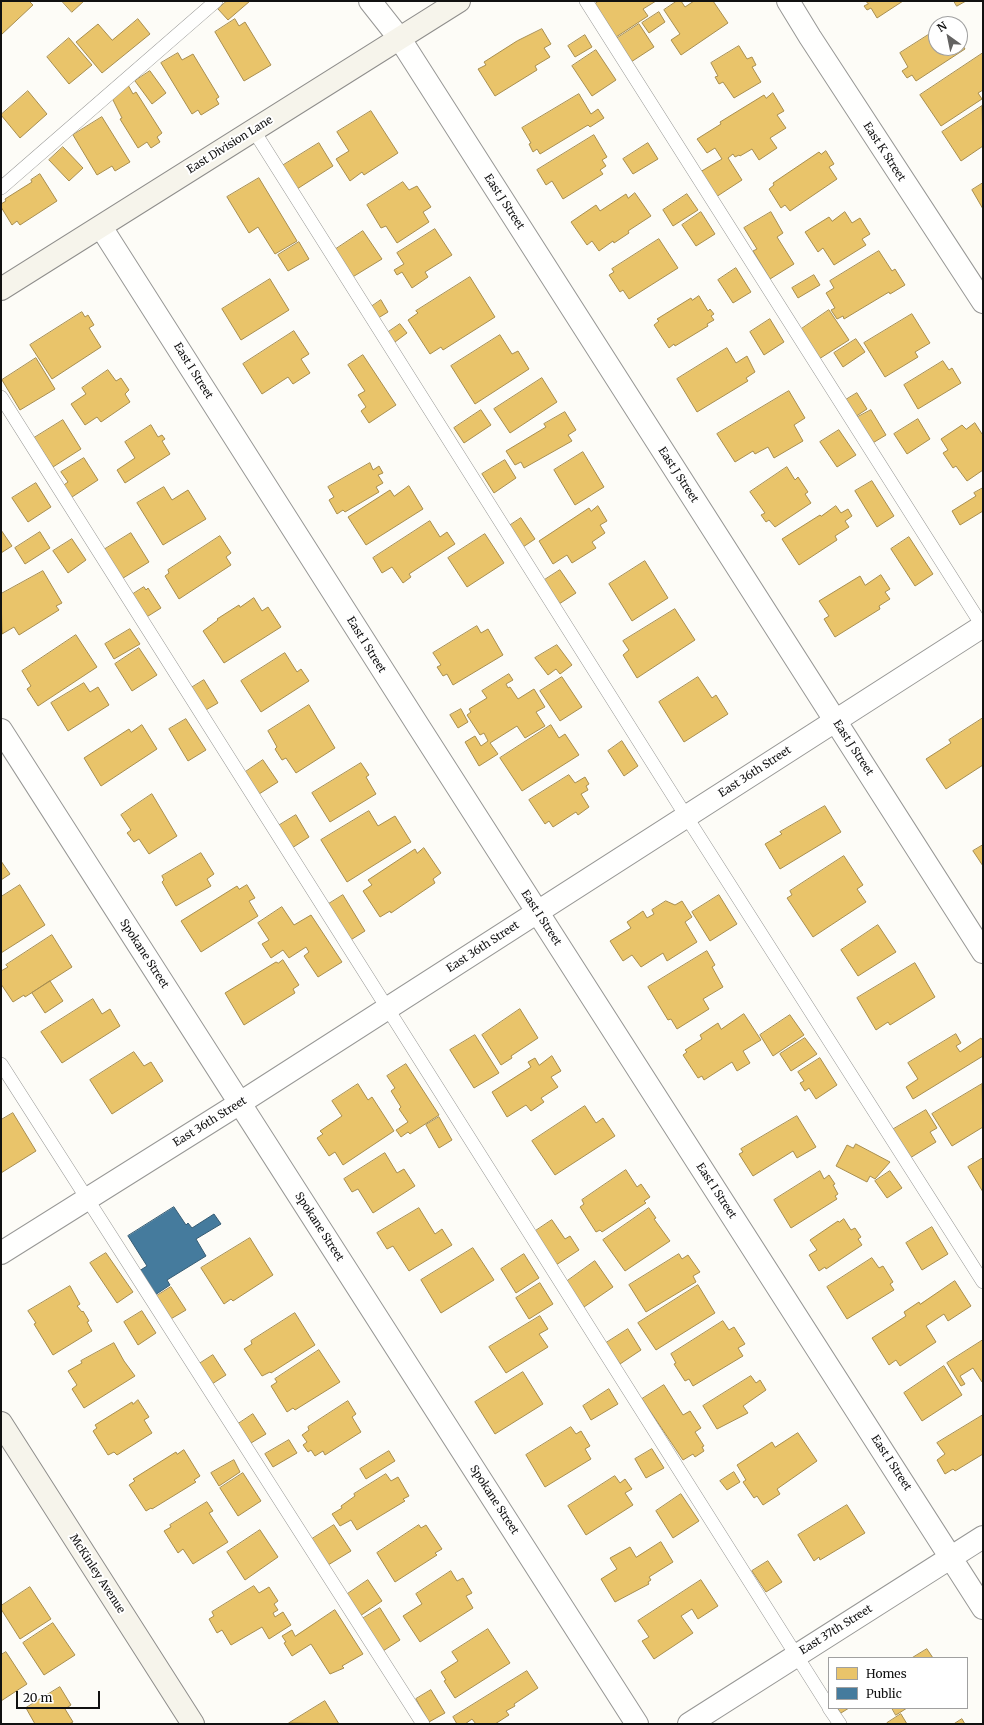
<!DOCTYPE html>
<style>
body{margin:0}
#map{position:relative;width:984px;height:1725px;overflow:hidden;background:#fdfcf7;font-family:Merriweather,serif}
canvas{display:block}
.frame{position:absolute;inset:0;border:2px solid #111;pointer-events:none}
.legend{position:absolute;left:828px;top:1657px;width:140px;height:52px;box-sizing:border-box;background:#fff;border:1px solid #a0a0a0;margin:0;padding:5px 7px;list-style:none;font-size:12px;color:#111}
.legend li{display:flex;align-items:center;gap:8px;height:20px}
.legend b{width:20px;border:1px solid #a0a0a0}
.north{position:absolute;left:928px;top:16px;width:40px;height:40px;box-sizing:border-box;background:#fff;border:1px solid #a0a0a0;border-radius:50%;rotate:327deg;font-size:11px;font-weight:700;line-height:16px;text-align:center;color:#111}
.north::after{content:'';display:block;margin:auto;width:14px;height:18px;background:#646362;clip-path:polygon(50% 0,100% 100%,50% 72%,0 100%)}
.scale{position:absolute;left:16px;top:1691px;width:84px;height:18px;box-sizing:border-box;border:2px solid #111;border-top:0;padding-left:5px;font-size:12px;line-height:14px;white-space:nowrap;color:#111;-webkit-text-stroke:3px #fff;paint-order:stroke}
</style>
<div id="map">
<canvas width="984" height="1725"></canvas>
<div class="frame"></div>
<ul class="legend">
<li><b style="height:11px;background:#e9c46a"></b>Homes</li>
<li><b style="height:11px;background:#457b9d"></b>Public</li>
</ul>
<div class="north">N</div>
<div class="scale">20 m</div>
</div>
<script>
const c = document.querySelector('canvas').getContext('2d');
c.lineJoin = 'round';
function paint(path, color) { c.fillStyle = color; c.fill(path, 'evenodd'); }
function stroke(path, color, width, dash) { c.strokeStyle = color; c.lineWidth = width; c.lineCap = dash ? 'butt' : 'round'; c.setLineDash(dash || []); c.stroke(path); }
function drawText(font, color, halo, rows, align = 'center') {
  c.font = font + ' Merriweather,serif'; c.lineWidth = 4; c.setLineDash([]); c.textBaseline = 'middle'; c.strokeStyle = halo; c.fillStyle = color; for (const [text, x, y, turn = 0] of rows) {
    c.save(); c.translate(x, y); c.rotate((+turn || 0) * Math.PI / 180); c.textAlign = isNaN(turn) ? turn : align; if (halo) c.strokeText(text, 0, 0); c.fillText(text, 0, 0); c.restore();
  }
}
const homes = new Path2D(`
 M1 1H29L33 5 1 35Z
 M62 1H84L72 12Z
 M227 1H250L228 20 218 9Z
 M599 1H656L643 9 648 16 613 39 594 5Z
 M677 1H681L685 7 694 1H713L728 23 681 55 671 40 680 34 664 10Z
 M866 1H903L877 18 871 8 867 10 864 6 868 4Z
 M954 1H966L957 6Z
 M659 12 665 22 649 33 642 23Z
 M138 19 150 34 102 73 76 42 98 24 112 40Z
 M235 19 239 26 245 22 271 65 244 81 215 32Z
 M639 24 654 47 631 62 616 39Z
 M542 29 551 44 544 48 550 57 535 66 537 70 495 96 478 69 486 65 484 62 517 41Z
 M936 30V48H960V41L965 49 916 81 912 75 907 78 902 71 908 67 900 53Z
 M585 35 592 47 575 57 568 46Z
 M69 38 92 65 69 84 47 57Z
 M739 46 747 59 752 57 756 65 752 67 761 82 734 98 723 82 719 84 715 77 718 76 711 63Z
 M596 50 616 80 592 96 572 66Z
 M178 53 182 60 193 54 219 97 216 99 219 104 201 115 198 110 192 114 161 63Z
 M983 53V90L978 93 982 99 941 126 920 95Z
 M150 71 166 93 152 104 135 81Z
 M128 85 133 94 136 92 162 133 157 137 160 142 151 148 147 142 138 148 120 119 122 118 111 96Z
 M28 91 47 114 20 138 1 115Z
 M773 93 784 111 777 115 786 128 770 138 777 148 759 160 752 149 740 156 739 155 735 157 733 154 728 158 742 180 716 197 700 172 722 159 715 148 707 153 697 139 721 124 720 122 764 95 766 98Z
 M579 94 591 114 598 109 604 118 590 127 588 125 540 154 537 149 533 152 529 144 531 143 522 128Z
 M982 106 983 146 961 161 942 132Z
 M371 111 398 153 364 175 362 172 350 181 336 159 349 151 337 132Z
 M102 117 130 162 115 171 112 166 97 175 73 135Z
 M594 135 607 157 602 160 606 166 600 170 603 174 563 199 552 181 546 185 537 170Z
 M319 143 333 166 297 189 282 166Z
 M648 143 658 159 633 174 623 159Z
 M63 147 83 168 69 181 49 160Z
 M826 151 834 164 829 167 837 179 790 211 785 205 781 208 769 189 774 185 773 183 819 152 821 154Z
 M40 174 57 201 20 225 17 221 12 225 1 207V204L6 201 5 199 32 182 31 180Z
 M259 178 297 241 275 254 258 227 249 233 227 197Z
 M403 182 409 190 417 186 431 207 423 212 429 222 397 243 386 226 381 228 367 205Z
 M983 183V209L972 190Z
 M635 193 651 216 628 231 629 233 614 243 613 241 599 251 592 241 587 245 571 222 596 205 600 211 626 194 628 198Z
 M687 194 698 210 673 226 663 210Z
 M701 212 715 234 696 246 682 225Z
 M771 212 783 233 777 237 794 264 770 279 753 251 757 249 744 228Z
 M845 212 852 223 860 218 870 234 862 239 866 245 834 265 823 248 818 252 805 232 829 217 832 221Z
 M435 229 452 255 425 272 428 277 412 288 402 272 397 275 394 270 404 264 397 253Z
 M363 231 382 259 351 278 333 251Z
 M659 239 678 268 629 299 623 290 620 292 609 275 614 272 612 269Z
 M299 242 309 259 288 271 278 255Z
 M879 251 892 271 895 269 905 285 890 294 889 292 844 319 843 316 837 319 831 310 835 308 826 293 834 288 830 281Z
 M736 268 751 292 733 303 718 280Z
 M814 275 820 285 798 298 792 288Z
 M470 277 495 317 443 350 441 347 430 354 408 320 418 313 416 311Z
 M270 279 289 310 241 340 222 309Z
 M699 296 708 311 710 309 714 314 711 316 714 320 707 324 708 326 675 346 674 344 669 348 654 325 659 321 657 319 691 298 692 300Z
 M381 300 388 312 375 320 368 309Z
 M829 310 849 340 819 359 800 330Z
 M82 312 85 317 88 315 94 325 89 328 101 347 52 379 30 345Z
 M912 314 930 343 915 352 918 357 885 377 864 343Z
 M770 319 784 342 764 355 750 332Z
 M400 324 407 333 391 345 384 335Z
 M294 331 309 354 301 359 310 373 293 384 288 377 262 394 243 364Z
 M500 335 512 354 518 351 529 369 475 404 451 366Z
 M856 339 865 352 843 367 834 353Z
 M727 348 736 363 747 356 755 372 746 378 748 381 697 412 677 379Z
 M363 355 396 405 369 423 361 411 366 407 358 395 365 391 348 365Z
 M36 358 55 389 20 410 2 380Z
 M943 361 949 370 952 368 961 383 918 409 904 385Z
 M108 370 116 381 121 378 129 390 125 394 130 402 101 422 97 417 85 425 71 404 86 394 82 388Z
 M542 378 557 402 510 433 494 409Z
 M789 391 805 418 794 425 803 441 774 458 768 447 755 454 753 451 735 462 717 434Z
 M857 393 867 409 855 417 844 401Z
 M481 410 491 425 464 443 454 428Z
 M871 410 886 435 871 444 856 418Z
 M565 412 576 430 568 435 572 441 524 468 521 462 515 465 506 451 546 427 544 424Z
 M918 419 930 439 907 454 894 434Z
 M63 420 81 449 53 467 34 438Z
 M975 423 982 434 983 433V470L967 481 956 466 953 468 943 453 948 450 941 439 962 425 966 429Z
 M151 425 158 437 162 435 165 439 162 441 170 454 125 483 117 470 135 458 125 442Z
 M839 430 856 455 837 467 820 442Z
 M583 452 604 487 575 505 554 470Z
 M84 458 98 480 69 499 61 487 68 482 61 472Z
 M505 460 516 478 494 493 482 474Z
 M370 463 373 470 379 466 383 473 378 475 383 483 376 487 379 492 345 512 343 510 337 514 329 500 334 497 328 487Z
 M787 467 795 480 798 477 808 492 805 494 811 503 775 527 769 520 766 522 761 515 765 513 750 492Z
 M872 481 894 516 877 527 855 491Z
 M36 483 51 507 28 522 12 498Z
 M409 486 423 509 366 545 348 517 390 490 394 496Z
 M164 487 172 500 188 490 206 519 163 545 137 503Z
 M983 488V511L960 525 952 511 976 496 974 493Z
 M598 506 607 521 600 525 605 533 592 542 596 548 572 563 567 555 553 564 539 541 589 508 591 511Z
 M836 506 841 513 848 509 852 516 845 521 849 527 835 536 837 540 799 565 782 539 820 515 821 516Z
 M521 518 535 539 523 547 509 526Z
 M430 521 440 537 447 532 455 544 409 574 411 577 403 583 392 567 382 573 373 558Z
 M1 530 12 546 1 553Z
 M40 532 50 548 25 564 15 548Z
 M131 533 149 562 120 580 102 551Z
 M485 534 504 563 467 587 448 558Z
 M220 536 231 553 226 557 231 565 179 599 165 576 169 573 168 570Z
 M909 537 933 574 915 586 891 549Z
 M72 539 86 560 68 573 53 551Z
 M645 561 668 598 632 621 609 584Z
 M560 570 576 593 559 604 543 581Z
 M43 571 62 603 56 606 59 610 19 635 14 627 2 634 1 594Z
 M881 575 890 589 885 592 890 599 879 606 880 609 835 637 824 619 829 616 819 601 860 576 865 585Z
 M144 587 146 590 148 588 161 608 145 618 130 596Z
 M254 598 262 611 268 607 281 627 224 663 203 631 218 620 217 619 239 605 240 607Z
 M675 609 695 640 637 678 623 655 629 650 623 641Z
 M477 626 481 633 488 629 503 655 453 685 447 674 443 676 437 667 441 665 433 653Z
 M130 629 140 644 114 659 105 644Z
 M76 635 97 667 38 706 27 689 31 686 22 671Z
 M557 645 572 665 560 674 556 669 548 675 535 658Z
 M139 648 157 675 132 691 115 664Z
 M285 653 297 672 301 669 309 681 261 712 241 681Z
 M509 674 513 680 506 684 508 688 510 687 518 699 534 689 545 707 536 712 545 726 525 738 517 726 490 743 498 754 479 766 465 742 475 736 481 746 488 741 484 733 480 735 467 715 471 712 469 709 487 698 482 691Z
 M562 677 582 707 560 721 540 691Z
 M698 677 712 698 716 695 728 714 684 742 659 702Z
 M204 680 218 703 204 711 191 688Z
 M84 683 90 692 98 687 109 705 68 731 51 703Z
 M309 705 335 748 296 773 286 758 282 760 275 749 277 747 268 731Z
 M461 709 468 722 458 728 450 715Z
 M983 718V765L946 789 926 759 951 743 949 740Z
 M186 719 206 750 188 761 169 729Z
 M142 725 157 749 101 786 84 758 129 729 131 732Z
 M551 725 559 738 565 734 579 755 522 791 500 758Z
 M622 741 638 766 624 776 608 751Z
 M263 760 278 782 259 794 244 773Z
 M361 763 369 775 366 777 376 794 330 822 312 793Z
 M569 775 575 783 585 777 589 784 586 786 588 790 581 794 589 807 578 815 576 812 553 827 549 821 545 824 529 800Z
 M152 794 177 836 149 854 139 839 134 842 127 833 131 830 121 815Z
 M825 806 841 832 780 869 765 844 782 834 780 832Z
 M369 811 378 826 395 816 411 842 347 882 321 840Z
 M296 815 309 837 292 848 278 826Z
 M983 845V866L973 851Z
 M424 848 441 873 433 879 435 883 391 913 390 911 380 917 363 891 372 885 368 880 415 849 417 853Z
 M201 853 214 874 207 879 211 886 176 906 162 882 164 880 162 876Z
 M844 856 863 885 857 889 866 902 813 937 787 898 792 895 790 891Z
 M1 861 10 874 1 880Z
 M20 885 45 925 1 953V897Z
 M247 885 255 898 249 901 258 916 201 952 181 921 237 886 239 889Z
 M343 895 365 931 349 941 327 905Z
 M719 895 737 924 710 941 692 912Z
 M666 901 675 905 682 901 692 917 685 922 697 942 667 961 663 953 641 967 632 955 623 961 610 941 631 928 627 922 643 911 647 918 654 914 652 910Z
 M282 907 294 925 311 915 342 962 318 977 304 956 309 952 306 947 289 958 283 950 271 958 262 944 269 940 258 923Z
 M878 925 896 952 858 976 841 950Z
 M52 935 72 967 25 997 24 995 13 1002 1 984V971L8 967 6 965Z
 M707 951 715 965 712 967 723 987 703 999 709 1009 677 1029 671 1019 668 1020 648 987Z
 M283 960 299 985 293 989 295 993 244 1025 225 993 276 962 278 963Z
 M915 963 935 997 890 1025 888 1022 876 1030 857 998Z
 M50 981 63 1001 45 1013 32 993Z
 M93 999 102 1014 110 1009 120 1026 62 1063 41 1032Z
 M520 1009 538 1038 511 1056 512 1058 501 1065 482 1035Z
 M744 1014 761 1040 743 1051 750 1063 737 1071 732 1062 704 1080 702 1076 698 1078 683 1055 687 1052 685 1050 702 1039 700 1035 718 1023 721 1029Z
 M790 1015 804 1035 773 1056 760 1035Z
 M956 1034 961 1043 956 1046 960 1052 981 1038 983 1041V1056L913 1099 906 1087 918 1079 908 1063Z
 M475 1035 499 1073 474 1088 450 1050Z
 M805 1038 817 1054 791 1071 780 1054Z
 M134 1052 144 1066 151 1062 163 1081 112 1114 90 1080Z
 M552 1056 561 1071 551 1077 558 1087 541 1098 544 1102 531 1111 526 1105 507 1117 492 1092 531 1067 528 1062 535 1058 539 1065Z
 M820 1058 837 1085 816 1099 809 1088 805 1091 800 1083 804 1081 798 1072Z
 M406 1064 439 1115 410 1134 408 1132 401 1137 396 1130 408 1122 399 1109 401 1107 391 1091 395 1088 387 1076Z
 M358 1084 368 1100 372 1097 394 1131 343 1165 335 1152 329 1156 317 1138 323 1134 320 1131 342 1116 332 1101Z
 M982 1084 983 1127 952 1146 932 1114Z
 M585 1106 596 1123 603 1118 615 1136 555 1175 532 1141Z
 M926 1110 937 1128 930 1132 936 1142 910 1158 892 1130Z
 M13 1113 36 1151 1 1173V1120Z
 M797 1116 816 1147 797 1158 793 1151 753 1176 739 1154 743 1152 741 1149Z
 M439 1117 452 1140 439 1148 426 1125Z
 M856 1144 890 1162 875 1179 870 1176 867 1182 836 1166 847 1145 853 1148Z
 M385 1153 397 1173 404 1169 415 1186 373 1213 358 1189 352 1192 344 1179Z
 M983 1158V1192L968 1167Z
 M626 1170 637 1187 641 1184 650 1197 644 1201 646 1203 602 1232 600 1230 596 1232 580 1207 584 1204 582 1200Z
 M820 1171 824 1179 829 1175 835 1184 833 1185 838 1194 835 1196 837 1199 791 1228 774 1200Z
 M890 1171 902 1188 887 1198 875 1181Z
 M419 1208 435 1234 442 1229 452 1245 409 1271 393 1246 387 1249 377 1233Z
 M649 1208 656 1218 654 1219 670 1241 625 1271 603 1240Z
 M844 1219 851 1230 855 1228 861 1237 858 1239 862 1245 826 1269 825 1267 819 1271 809 1255 817 1250 810 1240 838 1221 839 1222Z
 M552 1220 565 1239 570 1236 579 1250 556 1265 534 1232Z
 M932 1227 948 1254 922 1270 906 1243Z
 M250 1238 273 1275 233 1301 231 1299 224 1304 201 1268Z
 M473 1248 494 1280 441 1313 421 1280Z
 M106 1253 133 1292 117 1303 90 1263Z
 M524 1254 539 1278 516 1293 501 1269Z
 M679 1254 682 1259 688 1255 700 1272 693 1276 696 1282 646 1312 629 1285Z
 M872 1258 879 1268 883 1266 893 1282 890 1284 894 1290 847 1319 827 1287Z
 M595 1261 613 1287 584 1307 566 1282Z
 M955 1281 971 1306 948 1321 944 1314 926 1326 936 1342 900 1366 896 1360 889 1365 872 1338 906 1316 904 1312 919 1302 920 1304Z
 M540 1283 553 1304 529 1319 516 1298Z
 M698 1285 715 1313 656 1350 638 1323Z
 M70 1286 80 1304 77 1306 82 1312 83 1311 89 1321 87 1322 92 1331 53 1355 34 1324 36 1323 28 1311Z
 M171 1287 186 1310 169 1320 155 1297Z
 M142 1311 156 1333 138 1345 124 1322Z
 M295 1313 315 1345 271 1373 270 1372 262 1376 244 1349 252 1344 251 1341Z
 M540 1316 548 1329 539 1334 548 1347 506 1373 489 1347Z
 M723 1321 729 1330 734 1327 745 1344 738 1348 743 1356 693 1386 689 1379 685 1381 674 1364 676 1363 671 1354Z
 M628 1329 641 1350 620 1364 606 1343Z
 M983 1340V1381L982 1382 973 1368 960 1376 965 1384 961 1386 947 1363Z
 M114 1343 124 1361 135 1376 84 1408 72 1389 77 1385 68 1371 82 1363 81 1361Z
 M319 1350 340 1382 295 1410 293 1408 287 1412 271 1386 277 1382 275 1379Z
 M213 1355 226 1375 212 1384 199 1364Z
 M944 1366 962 1395 922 1421 904 1393Z
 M523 1372 543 1404 495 1434 475 1402Z
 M751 1376 756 1383 760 1380 766 1390 743 1406 748 1413 717 1429 703 1406Z
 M664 1385 683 1415 690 1411 701 1428 695 1432 704 1446 702 1447 704 1451 695 1457 693 1454 683 1460 642 1399Z
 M609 1389 618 1404 591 1420 583 1406Z
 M138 1400 149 1417 144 1420 152 1433 117 1455 114 1452 108 1455 93 1431 97 1428 95 1425 132 1402 133 1404Z
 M348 1401 356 1414 352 1417 361 1432 325 1455 323 1451 315 1456 311 1450 308 1452 303 1445 307 1442 302 1435 309 1430 308 1427Z
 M253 1414 266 1434 251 1443 238 1424Z
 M983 1415V1454L955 1471 953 1469 945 1474 937 1460 945 1454 937 1443Z
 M571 1427 576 1434 581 1431 590 1446 585 1449 591 1459 545 1487 526 1455Z
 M798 1433 817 1461 777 1489 780 1494 763 1505 757 1496 754 1498 743 1482 746 1480 737 1465 772 1442 775 1447Z
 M289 1440 297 1453 273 1467 265 1454Z
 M652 1449 664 1468 646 1478 635 1459Z
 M184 1450 200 1476 194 1480 196 1482 152 1509 151 1508 146 1511 129 1485 135 1481 133 1479 176 1452 177 1454Z
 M389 1451 395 1461 366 1479 360 1469Z
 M234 1460 240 1472 219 1486 211 1473Z
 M734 1472 740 1482 727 1490 720 1481Z
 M243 1473 261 1501 238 1516 220 1488Z
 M386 1474 391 1481 398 1477 409 1496 403 1499 405 1501 357 1530 351 1520 340 1526 332 1514 342 1508 341 1506 355 1496 354 1494Z
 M615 1476 620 1483 625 1479 632 1489 625 1493 633 1505 586 1535 568 1506Z
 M681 1494 699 1521 673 1538 656 1511Z
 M207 1502 213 1511 209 1513 228 1542 193 1564 183 1549 178 1553 164 1531 171 1527 170 1525Z
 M847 1505 865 1533 820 1560 819 1557 814 1561 798 1535Z
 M334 1525 351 1551 328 1565 312 1539Z
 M419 1525 421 1528 426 1525 442 1549 435 1553 437 1555 395 1582 377 1553Z
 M260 1530 278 1557 245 1580 227 1552Z
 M661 1542 673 1562 649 1577 651 1580 648 1582 649 1584 615 1602 601 1579 617 1569 610 1558 630 1547 636 1557Z
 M768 1561 782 1582 766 1592 752 1571Z
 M451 1571 457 1581 463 1578 472 1593 466 1596 473 1608 420 1642 403 1616 422 1604 416 1594Z
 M368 1580 382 1601 360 1616 346 1595Z
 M701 1580 718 1606 698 1619 692 1609 681 1616 693 1633 654 1659 642 1641 649 1637 638 1621Z
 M254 1586 259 1593 269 1587 278 1601 274 1604 278 1610 273 1613 275 1617 283 1612 291 1625 269 1639 262 1627 231 1645 222 1630 217 1633 209 1619 214 1616 212 1612Z
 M30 1587 51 1619 20 1639 1 1609V1606Z
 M380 1608 400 1640 383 1651 362 1619Z
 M335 1610 363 1654 342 1666 344 1668 330 1674 311 1644 292 1656 284 1643 286 1642 282 1636 292 1630 295 1636Z
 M53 1623 75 1655 44 1675 23 1643Z
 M488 1629 510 1663 455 1698 444 1681 446 1680 441 1672 458 1661 452 1652Z
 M927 1649 933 1658H912Z
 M6 1652 27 1684 1 1701V1655Z
 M527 1671 538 1688 514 1704 515 1706 506 1711 509 1715 495 1724H476L472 1719 465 1724H457L453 1717Z
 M60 1687 71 1705 65 1709 73 1722 69 1724H35L26 1708Z
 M431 1690 445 1713 429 1722 416 1699Z
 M325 1701 339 1724 289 1723Z
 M838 1708H849L841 1713Z
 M892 1708H907L896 1715Z
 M901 1714 907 1724H887V1723Z
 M962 1719 965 1724H954Z`);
paint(homes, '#e9c46a');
stroke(homes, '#a88e4f', 1);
const public = new Path2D(`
 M174 1207 186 1225 188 1223 192 1228 214 1214 221 1224 196 1239 206 1256 167 1280 170 1285 155 1295 139 1271 147 1266 128 1236Z`);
paint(public, '#457b9d');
stroke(public, '#355b73', 1);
const lane = new Path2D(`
 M586 1 983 627
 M254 131 686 816 983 1282
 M1 188 216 1
 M1 397 829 1707
 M1 1064 423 1724
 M829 1708 840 1724`);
const street = new Path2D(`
 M370 1 400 39 983 952
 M788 1 810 37 983 302
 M101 227 419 727 983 1608
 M1 730 637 1724
 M1 1253 240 1103 983 626
 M689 1724 983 1537`);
const secondary = new Path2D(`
 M1 289 459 1
 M1 1423 193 1724`);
stroke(lane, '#979795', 14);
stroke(street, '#979795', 24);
stroke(secondary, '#8e8d8b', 24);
stroke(lane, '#fffffe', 13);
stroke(street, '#fffffe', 22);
stroke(secondary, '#f6f4eb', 22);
drawText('11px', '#111', '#fff', [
 ["East Division Lane",230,145,-32],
 ["East K Street",884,152,57],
 ["East J Street",504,202,57],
 ["East I Street",193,371,58],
 ["East J Street",678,475,57],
 ["East I Street",366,645,58],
 ["East J Street",853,748,57],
 ["East 36th Street",755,772,-33],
 ["East I Street",541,918,57],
 ["East 36th Street",483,947,-33],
 ["Spokane Street",144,954,57],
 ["East 36th Street",210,1122,-32],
 ["East I Street",716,1191,57],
 ["Spokane Street",319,1227,57],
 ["East I Street",891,1463,57],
 ["Spokane Street",494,1500,57],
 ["McKinley Avenue",97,1574,57],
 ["East 37th Street",836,1630,-32]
]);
</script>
